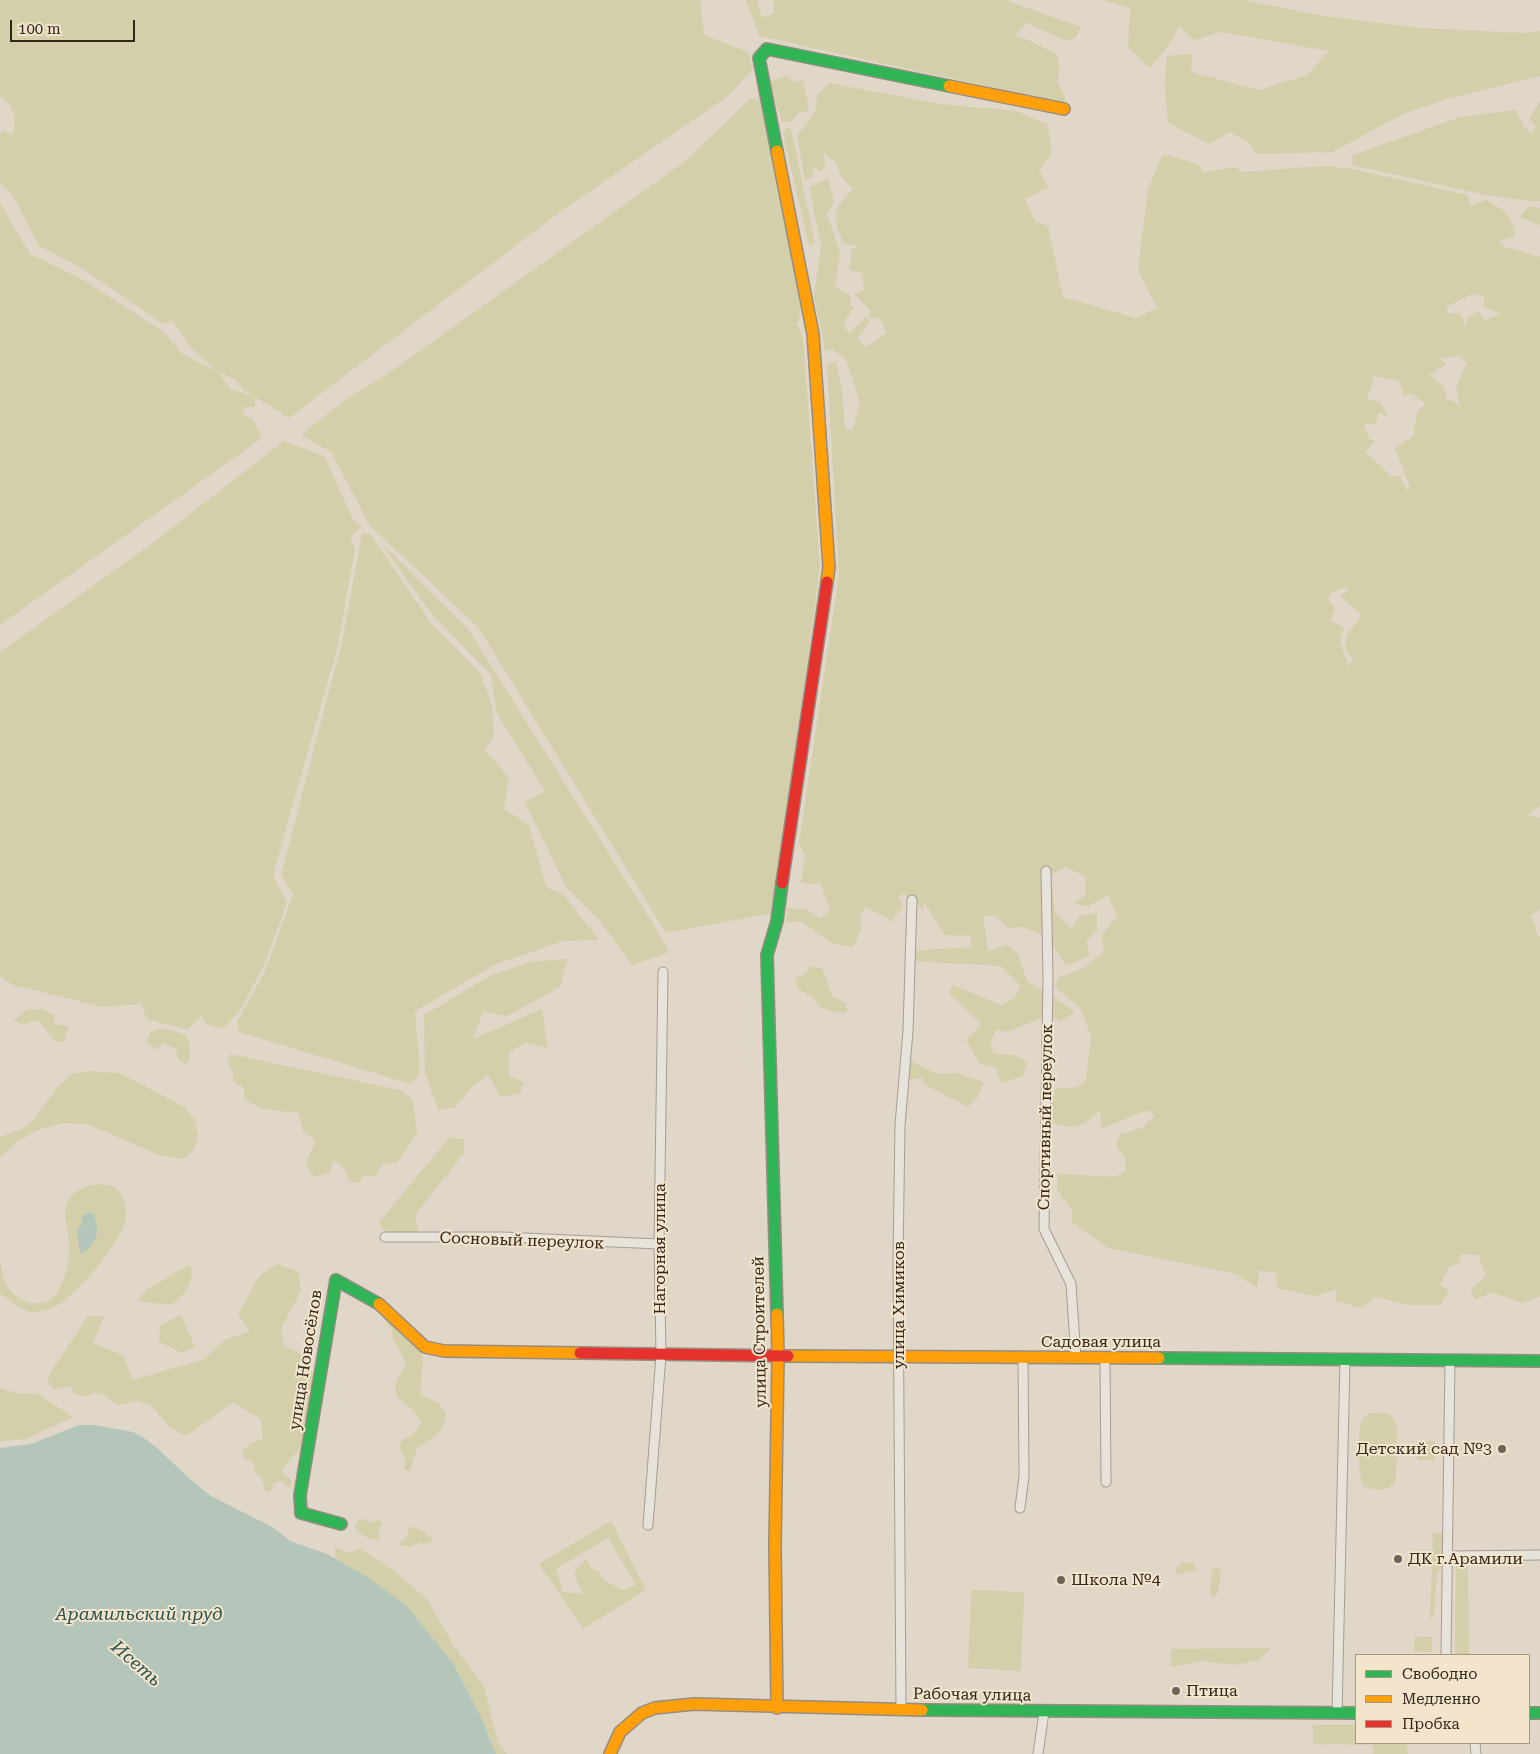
<!DOCTYPE html>
<meta charset="utf-8">
<style>
body{margin:0}
#map{position:relative;width:1540px;height:1754px;overflow:hidden;background:#e0d7c8;font-family:"Roboto Serif",serif}
canvas{display:block}
.legend{position:absolute;left:1355px;top:1654px;width:175px;height:90px;box-sizing:border-box;background:#f3e5cc;border:1px solid #a69885;margin:0;padding:6px 9px;list-style:none;font-size:15px;color:#32251b}
.legend li{display:flex;align-items:center;gap:10px;height:25px}
.legend b{width:25px;border:1px solid #a69885}
.scale{position:absolute;left:10px;top:20px;width:125px;height:22px;box-sizing:border-box;border:2px solid #32251b;border-top:0;padding-left:6px;font-size:15px;line-height:18px;white-space:nowrap;color:#32251b;-webkit-text-stroke:4px #f3e5cc;paint-order:stroke}
</style>
<div id="map">
<canvas width="1540" height="1754"></canvas>
<ul class="legend">
<li><b style="height:6px;background:#30b455"></b>Свободно</li>
<li><b style="height:6px;background:#ff9f0a"></b>Медленно</li>
<li><b style="height:6px;background:#e5322d"></b>Пробка</li>
</ul>
<div class="scale">100 m</div>
</div>
<script>
const c = document.querySelector('canvas').getContext('2d');
c.lineJoin = 'round';
function paint(path, color) { c.fillStyle = color; c.fill(path, 'evenodd'); }
function stroke(path, color, width, dash) { c.strokeStyle = color; c.lineWidth = width; c.lineCap = dash ? 'butt' : 'round'; c.setLineDash(dash || []); c.stroke(path); }
function drawText(font, color, halo, rows, align = 'center') {
  c.font = font + ' "Roboto Serif",serif'; c.lineWidth = 4; c.setLineDash([]); c.textBaseline = 'middle'; c.strokeStyle = halo; c.fillStyle = color; for (const [text, x, y, turn = 0] of rows) {
    c.save(); c.translate(x, y); c.rotate((+turn || 0) * Math.PI / 180); c.textAlign = isNaN(turn) ? turn : align; if (halo) c.strokeText(text, 0, 0); c.fillText(text, 0, 0); c.restore();
  }
}
paint(new Path2D(`
 M0 0H700L704 35 748 52 753 69 728 96 560 212 289 418 255 397V407H243L244 416 252 418 262 438 0 625V203L30 254 85 281 165 333 182 354 218 372 230 389 254 396 244 390 234 379 216 370 192 349 172 320 163 324 83 269 39 246 13 196 0 182V134L4 130 12 135C18 123 14 103 0 97Z
 M746 0H757L762 18 774 13V0H1009L1010 2 1081 27 1075 38 1067 41 1026 23 1015 36 1026 39 1057 54 1060 69 1057 82 1065 96V106L986 86 759 36Z
 M1103 0H1242L1324 16 1418 28 1525 33 1540 31V76L1451 98 1405 113 1332 152 1256 154 1247 141 1230 132 1209 144 1168 123 1165 84 1167 56 1192 54 1191 72 1259 90 1307 75 1329 51 1221 32 1193 40 1180 26 1167 47 1150 68 1128 47 1130 8Z
 M787 76 794 82 803 79 809 110 798 114 791 122H782L769 81Z
 M829 83 940 104 1016 111 1047 124 1052 152 1039 170 1049 187 1025 199 1035 221 1048 226 1063 297 1136 318 1157 308 1138 270 1148 189 1163 154 1198 164 1203 172 1236 167 1241 172 1326 166 1353 169 1467 195 1471 205 1487 200 1504 211 1515 228 1514 237 1499 241 1505 247 1540 257V806L1528 815 1540 818V909L1530 917 1535 923 1537 936H1540V1296L1522 1303 1497 1294 1490 1293 1475 1300 1471 1290 1486 1276 1478 1255 1461 1254 1460 1263 1449 1267 1440 1285 1449 1290 1441 1305H1408L1376 1297 1362 1308 1335 1301 1337 1289 1314 1296 1277 1288 1276 1273 1259 1270 1257 1288 1236 1274 1108 1248 1072 1222V1210L1057 1190 1058 1174 1115 1177 1126 1171 1125 1158 1116 1146 1120 1134 1142 1128 1155 1115 1147 1110 1101 1129 1100 1111C1080 1128 1073 1131 1047 1121L1055 1089 1077 1087 1086 1080 1091 1037 1081 1009 1054 986 1060 977 1085 967 1104 951 1101 936 1117 916 1108 895 1089 906 1074 904 1086 894 1085 876 1065 867 1051 875 1055 912 1071 929 1080 916 1097 913V930L1086 942 1090 955 1066 966 1048 938 1023 927 1008 928 995 916H983L988 951 1007 945 1018 954 1027 981 1075 1011 1061 1022 1050 1015 1006 1032 996 1029 990 1046 994 1054 1014 1055 1027 1062 1023 1076 1001 1083 996 1068 980 1064 966 1040 981 1024 949 993 953 985 1001 1005 1015 997 1020 985 1001 966 913 961 912 951 971 947 970 936 945 935 924 902 923 909 903 894 899 896 903 907 891 921 866 907 860 914 861 930 853 947 833 944 801 921 786 922 787 908 808 910 820 919 830 911 821 884 801 883 805 856 799 843 839 575 827 365 836 361 842 390 845 430 853 429 860 403 846 359 833 350H825L814 296 821 245 809 187 828 178 834 202 827 214 840 253 835 286 842 292 850 295 851 306 854 307 845 320 844 328 850 333 866 317 870 322 857 338 866 347 887 333 880 319 868 316 871 312 854 294 864 289 862 273 849 270 852 248 857 249 858 246 843 243C832 211 831 214 853 189L842 178 836 163 824 153 825 166 821 171 812 166 814 176 805 180 797 136 816 110 817 95ZM1473 294 1484 297V307L1501 314 1485 320 1478 311 1468 318 1465 330 1464 320 1460 313H1448L1446 307ZM1459 356 1467 363 1456 387 1460 408 1454 401 1447 400 1443 386 1429 375 1446 364 1440 358ZM1374 376 1399 381 1404 396 1411 393 1426 404 1417 412 1413 436 1395 448 1410 488 1407 491 1400 476H1391L1365 451 1376 441 1369 439 1364 423 1375 425 1379 413 1388 416 1380 402 1367 399ZM1346 587 1349 590 1340 596 1362 615 1347 635 1345 648 1353 660 1348 667 1340 641 1344 628 1331 620 1335 608 1328 599 1333 592Z
 M764 98 801 310 797 325 803 337 820 568 773 913 666 933 478 627 370 526 331 452 301 435 346 399 389 373 684 162 750 99Z
 M1540 101V201H1529L1481 194 1352 165 1353 155 1460 117 1516 110 1524 127 1531 133 1536 127 1529 119Z
 M786 128 791 129 815 243 809 246 783 133Z
 M1529 206 1540 208V225L1519 217Z
 M284 441 325 457 353 520 362 526 350 538 355 549 337 649 284 834 273 876 287 902 266 961 241 1009 223 1029 206 1024 201 1016 188 1030 147 1019 141 1004 103 1007 13 985 0 976V652L146 548Z
 M362 533 371 535 431 623 480 673 492 704 494 735 485 750 509 778 504 809 529 825 546 887 563 894 599 940 563 941 496 964 415 1011 420 1073 411 1084 239 1032 237 1022 264 973 293 895 281 875 342 642Z
 M380 542 468 629 660 935 669 952 632 965 600 921 566 887 525 802 545 791 497 714 491 675 431 613Z
 M568 959 560 987 507 1016 483 1012 473 1039 542 1009 548 1048 526 1043 509 1052V1075L524 1083 520 1093 501 1097 488 1075 472 1087 456 1107 438 1110 425 1073 424 1015 492 975 530 962Z
 M811 966 823 969 832 996 846 1003 847 1012 837 1013 820 1007 812 997 797 988 795 977 804 975Z
 M42 1009 55 1016 53 1024 68 1026 65 1042H55L38 1020 24 1024 13 1021 26 1010Z
 M162 1028 186 1035 190 1044V1058L186 1064 178 1060 176 1049 163 1043 157 1049 146 1042 151 1032Z
 M230 1054 400 1090 413 1100 417 1133 398 1162 383 1164 373 1177 363 1175 359 1183 349 1181 345 1169 333 1161 330 1172 313 1177 306 1162 316 1141 303 1131 299 1113 263 1109 244 1099V1088L233 1081V1072L227 1061Z
 M911 1061 937 1074 957 1073 984 1082 978 1097 968 1107 923 1084V1077L911 1080 901 1069Z
 M89 1071 120 1073 184 1107 195 1120 198 1135 194 1150 183 1159 162 1156 87 1124 62 1123 35 1131 17 1142 0 1157V1137L22 1129 31 1123 57 1088 72 1074Z
 M449 1138 464 1139V1153L415 1215 419 1235H387L379 1222Z
 M101 1184C104 1185 109 1185 112 1186 124 1192 129 1211 125 1223 117 1247 81 1288 61 1303 53 1308 42 1312 32 1312 21 1311 11 1301 2 1295L0 1293V1259C2 1272 4 1288 16 1296 26 1303 33 1305 45 1302 64 1296 71 1259 69 1242 68 1229 62 1216 67 1204 72 1189 87 1185 101 1184Z
 M190 1264C196 1283 185 1294 171 1305L137 1301 146 1290Z
 M277 1264 299 1272 301 1291 281 1329 284 1346 308 1357 313 1378 303 1444 281 1471 292 1481 290 1488 280 1480 273 1484 272 1490 266 1492 262 1480 255 1472 253 1461 244 1459 242 1451 252 1442 263 1440 261 1419 233 1403 186 1436 169 1427 152 1406 136 1401 118 1405 104 1395 94 1393 86 1397 73 1393 72 1386 53 1390 47 1378 88 1316H104L93 1343 124 1356 132 1380 203 1360 225 1340 250 1331 238 1314 260 1275Z
 M181 1315 195 1347 182 1353 159 1342 160 1325Z
 M387 1316 422 1353 423 1361 420 1394 438 1403 446 1413C445 1433 432 1438 417 1448L410 1471 404 1470 406 1461 399 1447 402 1440 413 1435 421 1422 414 1411 396 1396C394 1383 397 1377 406 1367L402 1355 393 1340 392 1331 384 1318Z
 M0 1388 20 1394H38L73 1417 26 1439 0 1441Z
 M1369 1413 1387 1414 1392 1416 1397 1428 1396 1481C1389 1492 1374 1491 1363 1486 1358 1473 1358 1440 1360 1426 1361 1421 1365 1416 1369 1413Z
 M1417 1441H1435V1460H1417Z
 M362 1518 370 1523 378 1520 382 1524 378 1532 380 1540C370 1540 359 1535 354 1526Z
 M611 1521 646 1590 583 1629 539 1564ZM608 1538 636 1585 621 1590 604 1580 599 1572 591 1568 586 1559 574 1573 582 1594 563 1592 556 1569Z
 M410 1526 422 1531 431 1537 432 1542 424 1544 420 1542 410 1547 398 1544 407 1536Z
 M1433 1533H1447L1445 1564 1437 1573 1434 1616 1430 1619Z
 M335 1548 352 1553 360 1548 393 1570 427 1599 454 1646 484 1686 498 1743 507 1754H496L480 1715 453 1663 406 1605 335 1558Z
 M1182 1562 1194 1563 1197 1570 1177 1575 1176 1569Z
 M1456 1566H1468L1469 1655H1455Z
 M1217 1567 1221 1570 1218 1593 1213 1597 1210 1592 1212 1569Z
 M971 1590 1024 1592 1021 1671 968 1668Z
 M1415 1636 1432 1637 1431 1652 1414 1651Z
 M1271 1648 1259 1660 1235 1665 1200 1661 1171 1667V1649Z
 M1313 1725H1356V1743H1406L1408 1754H1373V1745L1313 1744Z`), '#d2cfaa');
paint(new Path2D(`
 M86 1213H92C102 1226 97 1249 80 1253L77 1231 82 1224V1217Z
 M79 1425H94L133 1432 141 1436 156 1447 191 1480 211 1496 274 1528 290 1541 327 1554 367 1577 406 1605 453 1663 480 1715 496 1754H0V1448L31 1444Z`), '#b4c5b9');
const street = new Path2D(`
 M1046 871 1048 978 1044 1229 1071 1284 1076 1358
 M385 1237H503L659 1244
 M1105 1358 1106 1482
 M1020 1508 1024 1476 1023 1357
 M648 1525 661 1355 659 1244 663 972
 M1448 1556 1540 1555
 M1446 1655 1450 1360
 M901 1710 898 1260 900 1125 908 1031 912 900
 M1337 1713 1345 1360
 M1475 1743 1476 1754
 M1038 1754 1044 1712`);
const fast = new Path2D(`
 M777 151 759 58 767 49 949 86
 M777 1314 767 955 777 921 782 883
 M1159 1358 1540 1361
 M341 1524 301 1513 300 1495 336 1280 379 1304
 M922 1710 1356 1713
 M1529 1713H1540`);
const slow = new Path2D(`
 M949 86 1064 109
 M777 151 813 334 829 567 827 582
 M379 1304 425 1347 444 1351 580 1353
 M777 1314 778 1356 775 1545 777 1708
 M788 1356 1159 1358
 M610 1754 620 1732 642 1713 655 1708 694 1704 922 1710`);
const jam = new Path2D(`
 M782 883 827 582
 M580 1353 788 1356`);
stroke(street, '#a59c92', 11);
stroke(fast, '#958c82', 14);
stroke(slow, '#958c82', 14);
stroke(jam, '#958c82', 14);
stroke(street, '#e8e3da', 9);
stroke(fast, '#30b455', 11);
stroke(slow, '#ff9f0a', 11);
stroke(jam, '#e5322d', 11);
for (const [x, y, r, color] of [
 [1502,1449,5,"#6f6358"],
 [1398,1559,5,"#6f6358"],
 [1061,1580,5,"#6f6358"],
 [1176,1691,5,"#6f6358"]
]) { const dot = new Path2D(); dot.arc(x, y, r, 0, 2 * Math.PI); c.fillStyle = color; c.fill(dot); stroke(dot, '#f3e5cc', 2); }
drawText('16px', '#32251b', '#f3e5cc', [
 ["Спортивный переулок",1046,1117,-89],
 ["Сосновый переулок",522,1241,2],
 ["Нагорная улица",660,1249,-90],
 ["улица Химиков",899,1305,-90],
 ["улица Строителей",760,1332,-91],
 ["Садовая улица",1101,1342],
 ["улица Новосёлов",306,1360,-81],
 ["Рабочая улица",972,1695,1]
]);
drawText('16px', '#32251b', '#f3e5cc', [
 ["Детский сад №3",1492,1449,"right"],
 ["ДК г.Арамили",1408,1559],
 ["Школа №4",1071,1580],
 ["Птица",1186,1691]
], 'left');
drawText('italic 18px', '#2b524d', '#f3e5cc', [
 ["Арамильский пруд",139,1615],
 ["Исеть",136,1664,41]
]);
</script>
